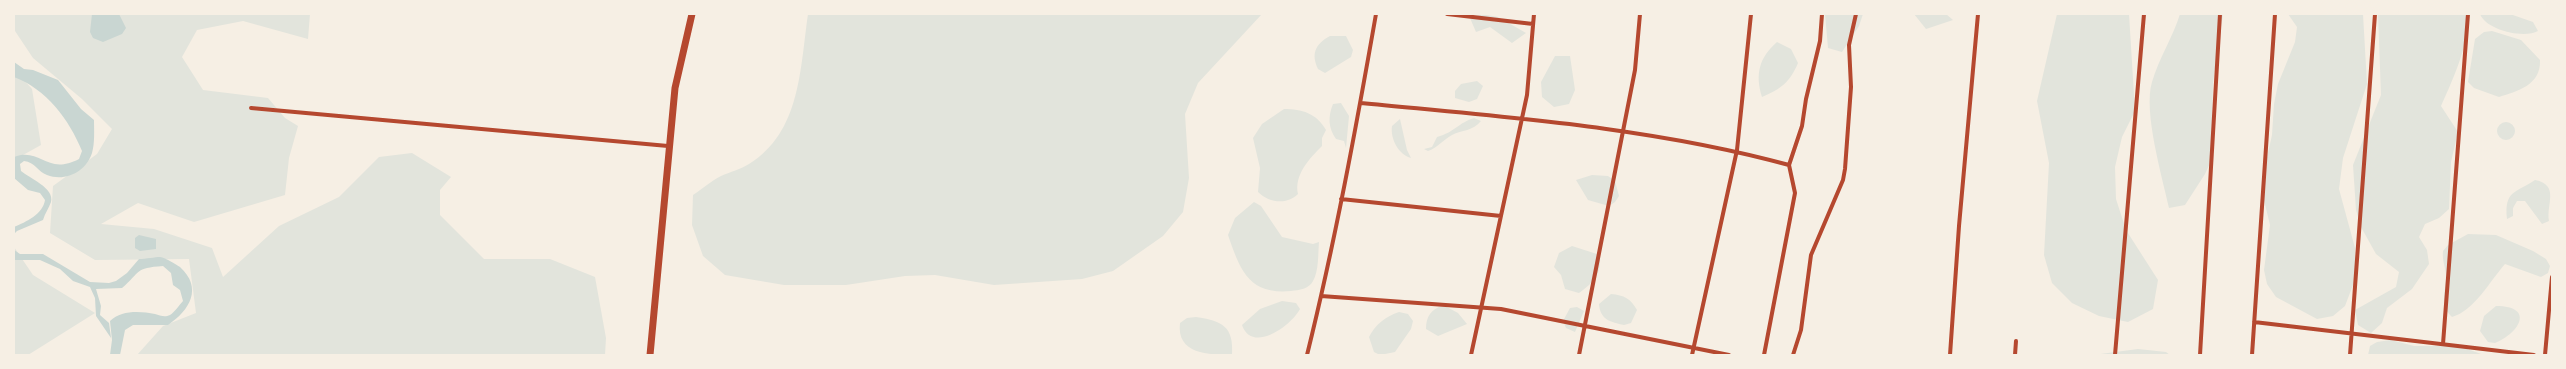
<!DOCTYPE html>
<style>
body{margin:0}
#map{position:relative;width:2566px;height:369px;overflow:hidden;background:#f6efe4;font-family:"Source Sans 3",sans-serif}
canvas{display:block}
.frame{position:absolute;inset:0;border:15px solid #f6efe4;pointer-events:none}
</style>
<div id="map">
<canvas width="2566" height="369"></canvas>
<div class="frame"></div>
</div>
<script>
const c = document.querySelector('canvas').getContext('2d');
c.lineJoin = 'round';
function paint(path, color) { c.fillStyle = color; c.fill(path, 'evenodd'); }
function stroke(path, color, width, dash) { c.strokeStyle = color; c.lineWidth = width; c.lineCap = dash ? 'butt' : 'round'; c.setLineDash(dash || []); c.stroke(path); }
paint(new Path2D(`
 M14 14H310L308 39 243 21 197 30 182 57 203 90 268 98 285 118 298 126 289 158 285 195 194 222 138 203 101 224 154 229 212 248 223 277 279 226 339 197 379 157 412 153 451 177 440 190V215L484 259H550L595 277 606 338 605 355H137L163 326 196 313 189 259 95 260 50 233 53 186 97 154 112 129 82 99 33 58 15 31Z
 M808 14H1262L1198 83 1185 114 1189 178 1183 212 1163 236 1113 271 1082 279 994 285 935 275 905 276 846 285H784L725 275 703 256 692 225 693 195C702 189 711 181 721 176 730 172 741 169 749 164 801 132 800 68 808 14Z
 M1481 14 1498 17 1526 33 1512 43 1490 27 1476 32 1470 18Z
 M1825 14H1863L1859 26 1842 52 1828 48Z
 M1914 14H1946L1953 20 1926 29Z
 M2057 14H2129L2135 111 2122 137 2115 167 2116 199 2126 230 2158 280 2153 309 2128 322 2099 316 2072 303 2052 283 2044 255 2049 163 2037 101Z
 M2180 14H2223L2213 83 2211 161 2205 174 2185 205 2169 208C2162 176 2143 111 2152 82 2159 58 2173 37 2180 14Z
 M2288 14H2363L2367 84 2343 158 2339 189 2355 248 2356 277 2345 306 2333 316 2317 319 2276 297 2267 284 2264 270 2270 225 2263 196 2262 180 2272 135 2274 104 2278 84 2295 42 2297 27Z
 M2378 14H2469C2467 48 2455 75 2441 106L2458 132 2451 162 2449 209 2439 218 2425 224 2419 237 2427 250 2429 264 2412 289 2387 308 2382 323 2371 333 2358 325 2355 310 2396 287 2399 272 2376 254 2361 227 2356 210 2353 165 2381 95Z
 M2480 14H2510L2533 22 2538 31C2524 39 2486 30 2480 14Z
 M2492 31 2521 40 2540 60C2541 85 2518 91 2499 97L2474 88 2468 82 2475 39 2484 32Z
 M1330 36H1346L1353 50 1351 57 1325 73 1318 69C1311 54 1315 44 1330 36Z
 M1777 42 1791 49 1798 63C1790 82 1781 89 1762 97 1755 74 1759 58 1777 42Z
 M1555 56H1570L1575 90 1569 104 1554 107 1542 97 1541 82Z
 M14 69 32 89 41 145 14 160Z
 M1477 81 1483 86 1477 99 1469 102 1455 98V91L1461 84Z
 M1341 103 1349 116 1346 148 1344 141 1336 139C1328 128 1328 116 1333 104Z
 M1284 109C1302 109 1316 113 1326 130L1322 138V146C1309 159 1294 175 1298 194 1287 205 1269 203 1258 192L1260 168 1253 138 1262 124Z
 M1474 118 1481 121C1473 131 1462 130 1452 135 1443 140 1437 148 1428 151L1424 149 1432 147 1437 137C1455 132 1458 123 1474 118Z
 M1400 119 1407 150 1411 158C1399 155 1390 139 1392 126Z
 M2497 131a9 9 0 1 1 18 0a9 9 0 1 1-18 0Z
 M1592 175 1608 176 1615 181 1619 196 1615 202 1609 206 1588 200 1576 180Z
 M2535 180C2560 185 2546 204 2549 221L2542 224 2525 201H2517L2513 208V216L2507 219C2504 190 2516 193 2535 180Z
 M1254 202 1261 206 1282 237 1313 244 1319 242C1318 253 1319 271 1313 281 1309 289 1299 290 1291 291 1249 295 1240 270 1228 235L1235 218Z
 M2468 234 2496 235 2533 251 2546 259 2550 266 2548 273 2541 277 2505 264C2490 281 2474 311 2452 317 2438 304 2447 290 2446 274 2445 266 2442 260 2443 251L2448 245Z
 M1572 246 1600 255C1601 275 1594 282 1579 293L1565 289 1561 275 1554 267 1559 253Z
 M14 247 33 275 95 313 28 355H14Z
 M1611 294C1624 295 1631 299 1637 310L1631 323 1624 325C1611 322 1600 320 1599 304Z
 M1282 301 1296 303 1300 309C1291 326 1252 354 1242 325L1260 309Z
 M1443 305 1458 313 1467 324 1438 336 1426 329C1426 316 1431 310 1443 305Z
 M2496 306C2535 306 2520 333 2495 343L2488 342 2480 331 2484 316Z
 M1577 307 1584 311 1575 332 1566 328 1563 321 1570 308Z
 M1399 312 1408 314 1413 321 1411 329 1395 352 1380 355 1374 352 1369 337C1375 325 1386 316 1399 312Z
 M1196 317C1222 321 1234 326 1232 355 1209 355 1176 354 1180 323L1187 318Z
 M2391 340 2414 346H2459L2484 355H2368L2370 346 2377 342Z
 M2138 349 2166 352 2170 355H2093Z`), '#e2e4dc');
paint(new Path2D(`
 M92 14H119L126 28 122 34 103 42 93 38 90 32Z
 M14 62 24 69 33 70 58 80 81 109 94 120C94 130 95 143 92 153 86 172 65 182 47 175 38 172 35 162 24 161L20 164 21 171C29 178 55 188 51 202 49 208 45 213 43 220L17 231 14 234V227C26 222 43 214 45 200L40 193 28 190 14 178V157C41 147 46 176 79 159L82 151C69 119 46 89 14 77Z
 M139 235 156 239V249L140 251 135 248V238Z
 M14 250 20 254H43L90 282 109 283 116 281 127 273 139 259C146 259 155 257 160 257 166 258 175 264 180 267 203 288 190 310 168 325H133L125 330 120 355H110L112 340 110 321C121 310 140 311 155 314 160 315 164 318 170 315 175 312 179 305 183 301L180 290 173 285 171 273 163 266C134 268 141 272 122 288L96 289 101 306 100 315 109 323 111 338 96 316 95 298 90 287 73 281 60 269 40 260H14Z`), '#c9d6d2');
stroke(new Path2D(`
 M1447 14 1533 24
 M1361 103C1504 117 1650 127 1789 165
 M251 108 668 146
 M1341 199 1501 216
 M1321 296 1501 309 1729 355
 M2254 322 2534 355
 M2443 344 2468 14
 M1307 355C1335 242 1356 128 1376 14
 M1471 355 1527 95 1534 14
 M1579 355 1635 70 1640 14
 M1692 355 1737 150 1751 14
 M1764 355 1795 193 1789 165 1802 126 1806 99 1820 41 1822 14
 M1793 355 1801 330 1811 255 1843 180 1845 169 1851 87 1849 45 1856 14
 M1950 355 1959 226 1978 14
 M2015 355 2016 341
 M2115 355 2144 14
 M2200 355 2220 14
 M2252 355 2275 14
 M2350 355 2375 14
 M2545 355 2552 277`), '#b5482f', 4);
stroke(new Path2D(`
 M650 355 675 88 692 14`), '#b5482f', 7);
</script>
